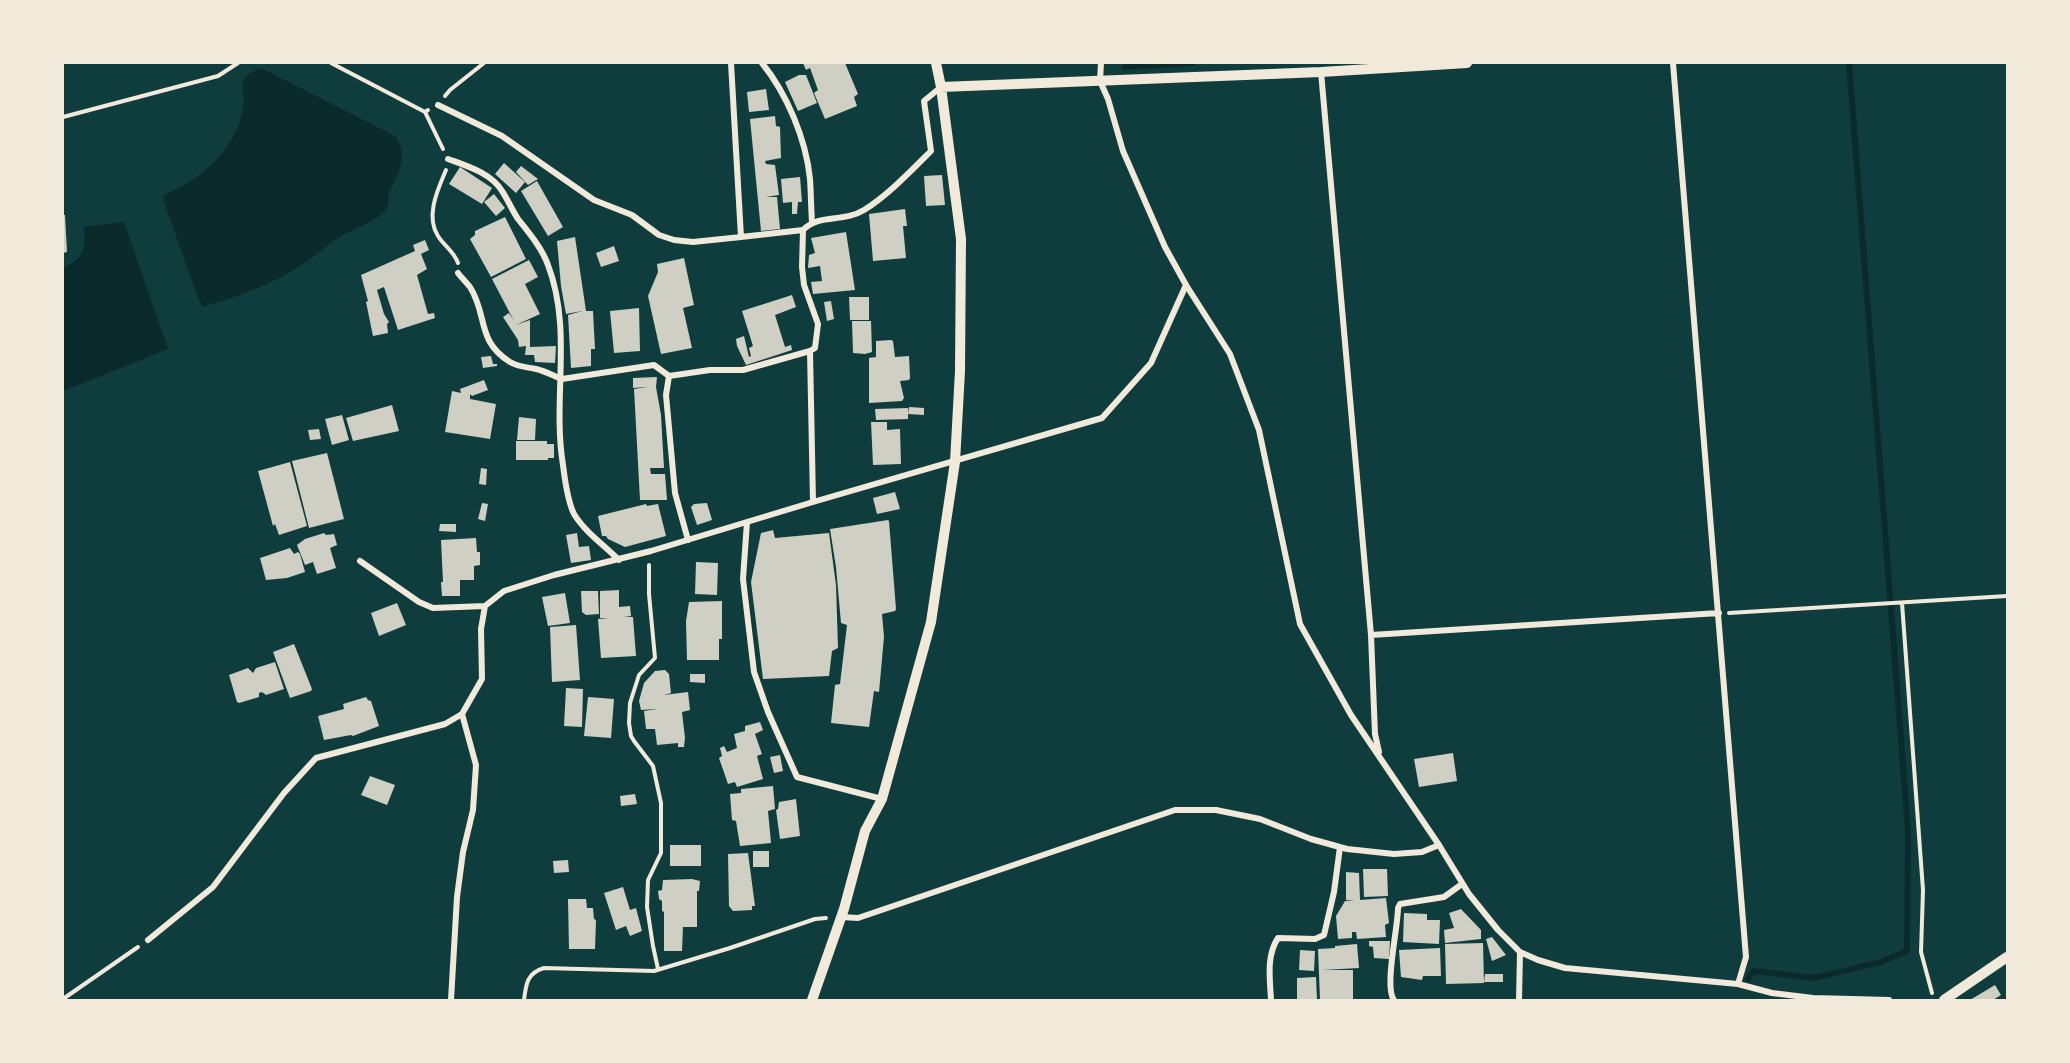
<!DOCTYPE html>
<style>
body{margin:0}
#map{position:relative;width:2070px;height:1063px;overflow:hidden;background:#0f3d3e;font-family:Literata,serif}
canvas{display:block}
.frame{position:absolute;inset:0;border:64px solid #f1e9da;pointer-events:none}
</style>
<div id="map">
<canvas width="2070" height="1063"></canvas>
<div class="frame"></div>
</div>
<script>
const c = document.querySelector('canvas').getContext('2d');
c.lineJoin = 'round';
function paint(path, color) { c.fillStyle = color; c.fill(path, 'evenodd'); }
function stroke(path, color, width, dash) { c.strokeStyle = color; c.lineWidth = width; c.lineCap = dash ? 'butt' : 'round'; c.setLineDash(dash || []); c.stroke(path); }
paint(new Path2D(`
 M261 68 395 136C410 156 397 176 388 195 389 200 388 208 384 212 376 221 354 229 343 235 328 244 316 255 302 265 273 284 236 297 203 307L198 298 164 202 163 195C199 182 233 151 242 114 243 110 244 104 244 100 244 93 240 88 243 82 246 74 254 71 261 68Z
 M124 222 168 349 63 391V268C85 257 85 250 84 227Z`), '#0a2a2b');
stroke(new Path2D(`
 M1125 67 1192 63
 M1748 979 1754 971 1814 978 1881 962 1907 951 1908 831 1849 63`), '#0a2a2b', 6);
paint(new Path2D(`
 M803 63H845L858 94 854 97 857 106 825 119 814 93 818 90 810 68 806 70Z
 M799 75H806L817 103 798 111 785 82Z
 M766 89 769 110 749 112 747 92Z
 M775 116 776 126 780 127 781 158 765 161 766 164 775 165 779 195 766 197H777L780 229 761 231 750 119Z
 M504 163 525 182 516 193 495 174Z
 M521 166 538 179 528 185 516 172Z
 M460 167 492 188 482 204 449 184Z
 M942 175 945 205 926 206 924 176Z
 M800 177 802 202H798L797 214H792V202L783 203 781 179Z
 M537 181 563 227 548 236 521 191Z
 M494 194 505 208 496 216 484 202Z
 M905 209 907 226H903L906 258 873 261 869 214Z
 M63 215H65L67 252 63 253Z
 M505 217 526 259 491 277 470 239 475 235V231Z
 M846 232 855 290 813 294 811 282 822 281 820 266 808 268 809 255 815 253 811 238Z
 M575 237 586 311H593L595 349H591V366L571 368 568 315 582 311 566 314 561 286 557 241Z
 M425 240 429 250 421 254 427 269 417 275 428 314 434 313 435 318 398 330 384 287 377 290 384 314 389 322 387 324 388 333 373 336 366 302 368 301 361 275 415 251 413 245Z
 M614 246 619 261 601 267 596 253Z
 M684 258 694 305 683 308 692 348 661 354 648 296 658 272 657 264Z
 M529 260 538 277 525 284 540 314 516 325 530 320V347L556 346 555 363 535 362 534 355H525L526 346 519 347 518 340 503 317 509 313 514 321 492 279Z
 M792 295 796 307 775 315 785 347 791 345 792 350 746 365 737 346 736 339 744 336 749 357 751 356 749 348 753 346 742 311Z
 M849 297H869V320H850Z
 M831 301 834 319 827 321 824 302Z
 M639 308 640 351 614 353 610 311Z
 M852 321H871L872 352 865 354 853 353Z
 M891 340 893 341 895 357 909 356 910 378 909 380 900 381 904 398 902 401 869 403V358L876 357V341Z
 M491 356 493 364H497V366L483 368 481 357Z
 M657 377 656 387 661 415 664 468H650L651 474H665L667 500H640L634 389 647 387 633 388V378Z
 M484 380 488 390 472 396 470 394V399L496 404 490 439 445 432 452 391 461 393 460 389Z
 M392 405 399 431 353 441 346 418Z
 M909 407 924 408V415L908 414Z
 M908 408V419L876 420 875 409Z
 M342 415 349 440 332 445 325 419Z
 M519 417 536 419 535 440H517Z
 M871 422H887V430L900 429 901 464 873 465Z
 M319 429 321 439 310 440 308 430Z
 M516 441H547V444H554V458H548V460H516Z
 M327 453 344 519 309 528 292 461Z
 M290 462 307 526 279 535 275 524 273 526 258 471Z
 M481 468 487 469 486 485 479 484Z
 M895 492 900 509 877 514 873 498Z
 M482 503 488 504 485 521 478 519Z
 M707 503 712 520 697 525 691 507 694 504Z
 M646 504 647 506 658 504 666 536 625 547 608 539 606 536H602L598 516Z
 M888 520 889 521 896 609 895 611 882 614 884 637 879 692 874 691 869 727 831 723 835 685 840 684 847 625 841 623 836 567 830 529Z
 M440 524H456V532L439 531Z
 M773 530 775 538 829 533 836 585 838 648 832 651 829 676 763 679 751 582 761 533Z
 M324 533 326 535 334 534 337 545 330 548 336 568 317 574 313 562 305 565 297 545 305 539Z
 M577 533 579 547 589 546 591 560 571 563 566 535Z
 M476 538 477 552H480V565L474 566V580H460V596H442L441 582H443L441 540Z
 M290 548 294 554 298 552 300 554 305 572 287 578 266 580 260 558Z
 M696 562 718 563 717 595 695 594Z
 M619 590V607L630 606 631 616 624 617H633L636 656 601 658 598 619 609 618H600V591Z
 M581 591H598L599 614 586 615 582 612Z
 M565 593 570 623 548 626 542 597Z
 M722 601V639H719V660H687L686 621 689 602Z
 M397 603 406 625 379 636 371 613Z
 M576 625 580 680 552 682 550 627Z
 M294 644 312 689 311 691 290 698 273 652Z
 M275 662 284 689 266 695 262 692 259 693V697L239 703 237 702 229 675 248 668 253 673 256 668Z
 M665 670 669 674 671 693 664 695 688 692 690 710 682 712 685 738 684 747H678V743L657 745 655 729H646L644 711 657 709 641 710 639 701 644 683 655 671Z
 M690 674H705V683L690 682Z
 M566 688 583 689 582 727 564 726Z
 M366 697 368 700 371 701 379 726 353 736 351 735 324 740 318 716 344 709 343 704Z
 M588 697 614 699 611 738 584 736Z
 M760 722 763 730 755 734 762 754 757 756 763 779 737 787 735 782 728 784 719 758 722 756 720 748 724 746 727 752 737 748 734 734 745 731V726Z
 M1453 753 1457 781 1419 787 1414 759Z
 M780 755 783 771 774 773 770 757Z
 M370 776 395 785 387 805 361 795Z
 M773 786 775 809 768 811 771 843 740 846 736 821 732 820 730 794 741 793V789Z
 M635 794 637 804 621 806 620 796Z
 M796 799 800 836 780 839 776 810 778 809 779 802Z
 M670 845H701V866H670Z
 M753 851H769V867H753Z
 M748 853 755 906H752V910L733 911 729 906 728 854Z
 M568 860 569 872 554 873 553 861Z
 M1363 869H1387L1388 896 1364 897Z
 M1346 872 1359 873 1360 900 1386 898 1389 923 1385 925 1386 937 1357 939 1356 932H1352V938L1338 939 1336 916 1345 901 1355 900H1346Z
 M692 879 700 881 699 891H697V927H683L682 951H664V912L662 911V901L659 899 658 891 662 890 663 880Z
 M623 887 630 910 636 908 642 931 630 936 626 926 616 930 604 893Z
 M568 899H586L587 908H593L594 919 596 920 595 949H569Z
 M1461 909 1481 930V939L1445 943 1444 930 1454 928 1449 913Z
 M1404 913 1427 914V920H1440L1439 944 1403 942Z
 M1492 937 1506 955 1492 961 1486 939Z
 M1369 941H1390L1389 959 1374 958 1373 947 1369 946Z
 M1483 943 1484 983 1446 984 1445 944Z
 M1357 944 1359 968 1323 970H1353V1000H1320L1318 949 1335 948V946Z
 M1440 948 1441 976H1423L1422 980 1401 977 1399 950Z
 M1300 950 1315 951 1314 971 1299 970Z
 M1485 974H1503V982H1484Z
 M1316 977 1317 1000H1297V978Z
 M1995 985 2001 995 1993 1000H1970Z`), '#cfcfc3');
stroke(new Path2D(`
 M331 63 425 112 428 110
 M445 96 450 90 484 63
 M425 112 443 149
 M63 117 218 76 238 63
 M446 170C438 189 425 216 438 236 444 246 454 251 458 263
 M649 565V594L655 658 639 675 630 703 629 723 631 736 634 741 653 766 661 803V853L648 880 647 907 653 946 658 969
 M1902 603 1923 890 1921 952 1932 993
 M1729 613 2007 596
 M63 999 138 947
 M524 1000C526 984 527 973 544 968L654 971 730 948 815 919 826 918`), '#f1e9da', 4);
stroke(new Path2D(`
 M762 63C787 94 806 139 810 179 811 193 811 208 812 222
 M1101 63 1100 81 1108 99 1123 151 1165 247 1186 285 1230 354 1259 430 1300 624 1351 715 1439 845 1469 894 1498 930 1520 952 1538 960 1565 968 1738 984 1772 993 1813 998 1889 1000
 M1673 63 1746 957 1738 984
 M1321 72 1371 635 1375 734 1379 752
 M438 105 502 136 594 200 632 215 659 235 674 240 693 242 741 237 731 63
 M448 159C467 166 491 173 502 191 508 200 512 210 518 219 529 233 542 248 548 265 573 331 552 398 563 465 565 480 567 500 574 514 585 532 604 545 619 560
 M741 237 803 230
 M458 273C461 277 466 282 470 287 488 315 476 341 510 362 518 367 527 367 536 369 545 371 554 376 562 379L654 365 669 376 710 370H743L810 351 815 348 818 324 804 285 802 267 803 230C820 213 843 223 864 210 887 196 912 170 931 151L924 101 941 87
 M810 351 813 502
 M669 376 666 395 675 493 688 540
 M747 522 743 579 754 672 768 712 797 777 882 799
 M360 561 419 602 433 608 485 606 504 591 554 575 651 551 813 502 1102 418 1151 363 1186 285
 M1371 635 1719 613
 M842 917 858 918 1175 810H1216L1260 819 1311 839 1347 849 1394 854 1422 852 1439 845
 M148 940 213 887 284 793 316 758 445 724 462 714 482 679 481 629 485 606
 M451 1000 457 897 463 852 473 810 476 765 462 714
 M1271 1000C1270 979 1266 956 1278 938L1315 939 1324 935 1334 892 1340 847
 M1394 1000C1384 987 1398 928 1398 908L1400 904 1444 897 1462 884
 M1519 1000 1520 952`), '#f1e9da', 6);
stroke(new Path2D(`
 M941 87 1321 72 1467 63
 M812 1000 844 909 865 831 882 799 931 622 955 462 960 371 961 239 941 87 936 63
 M1944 1000 2007 957`), '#f1e9da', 10);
</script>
